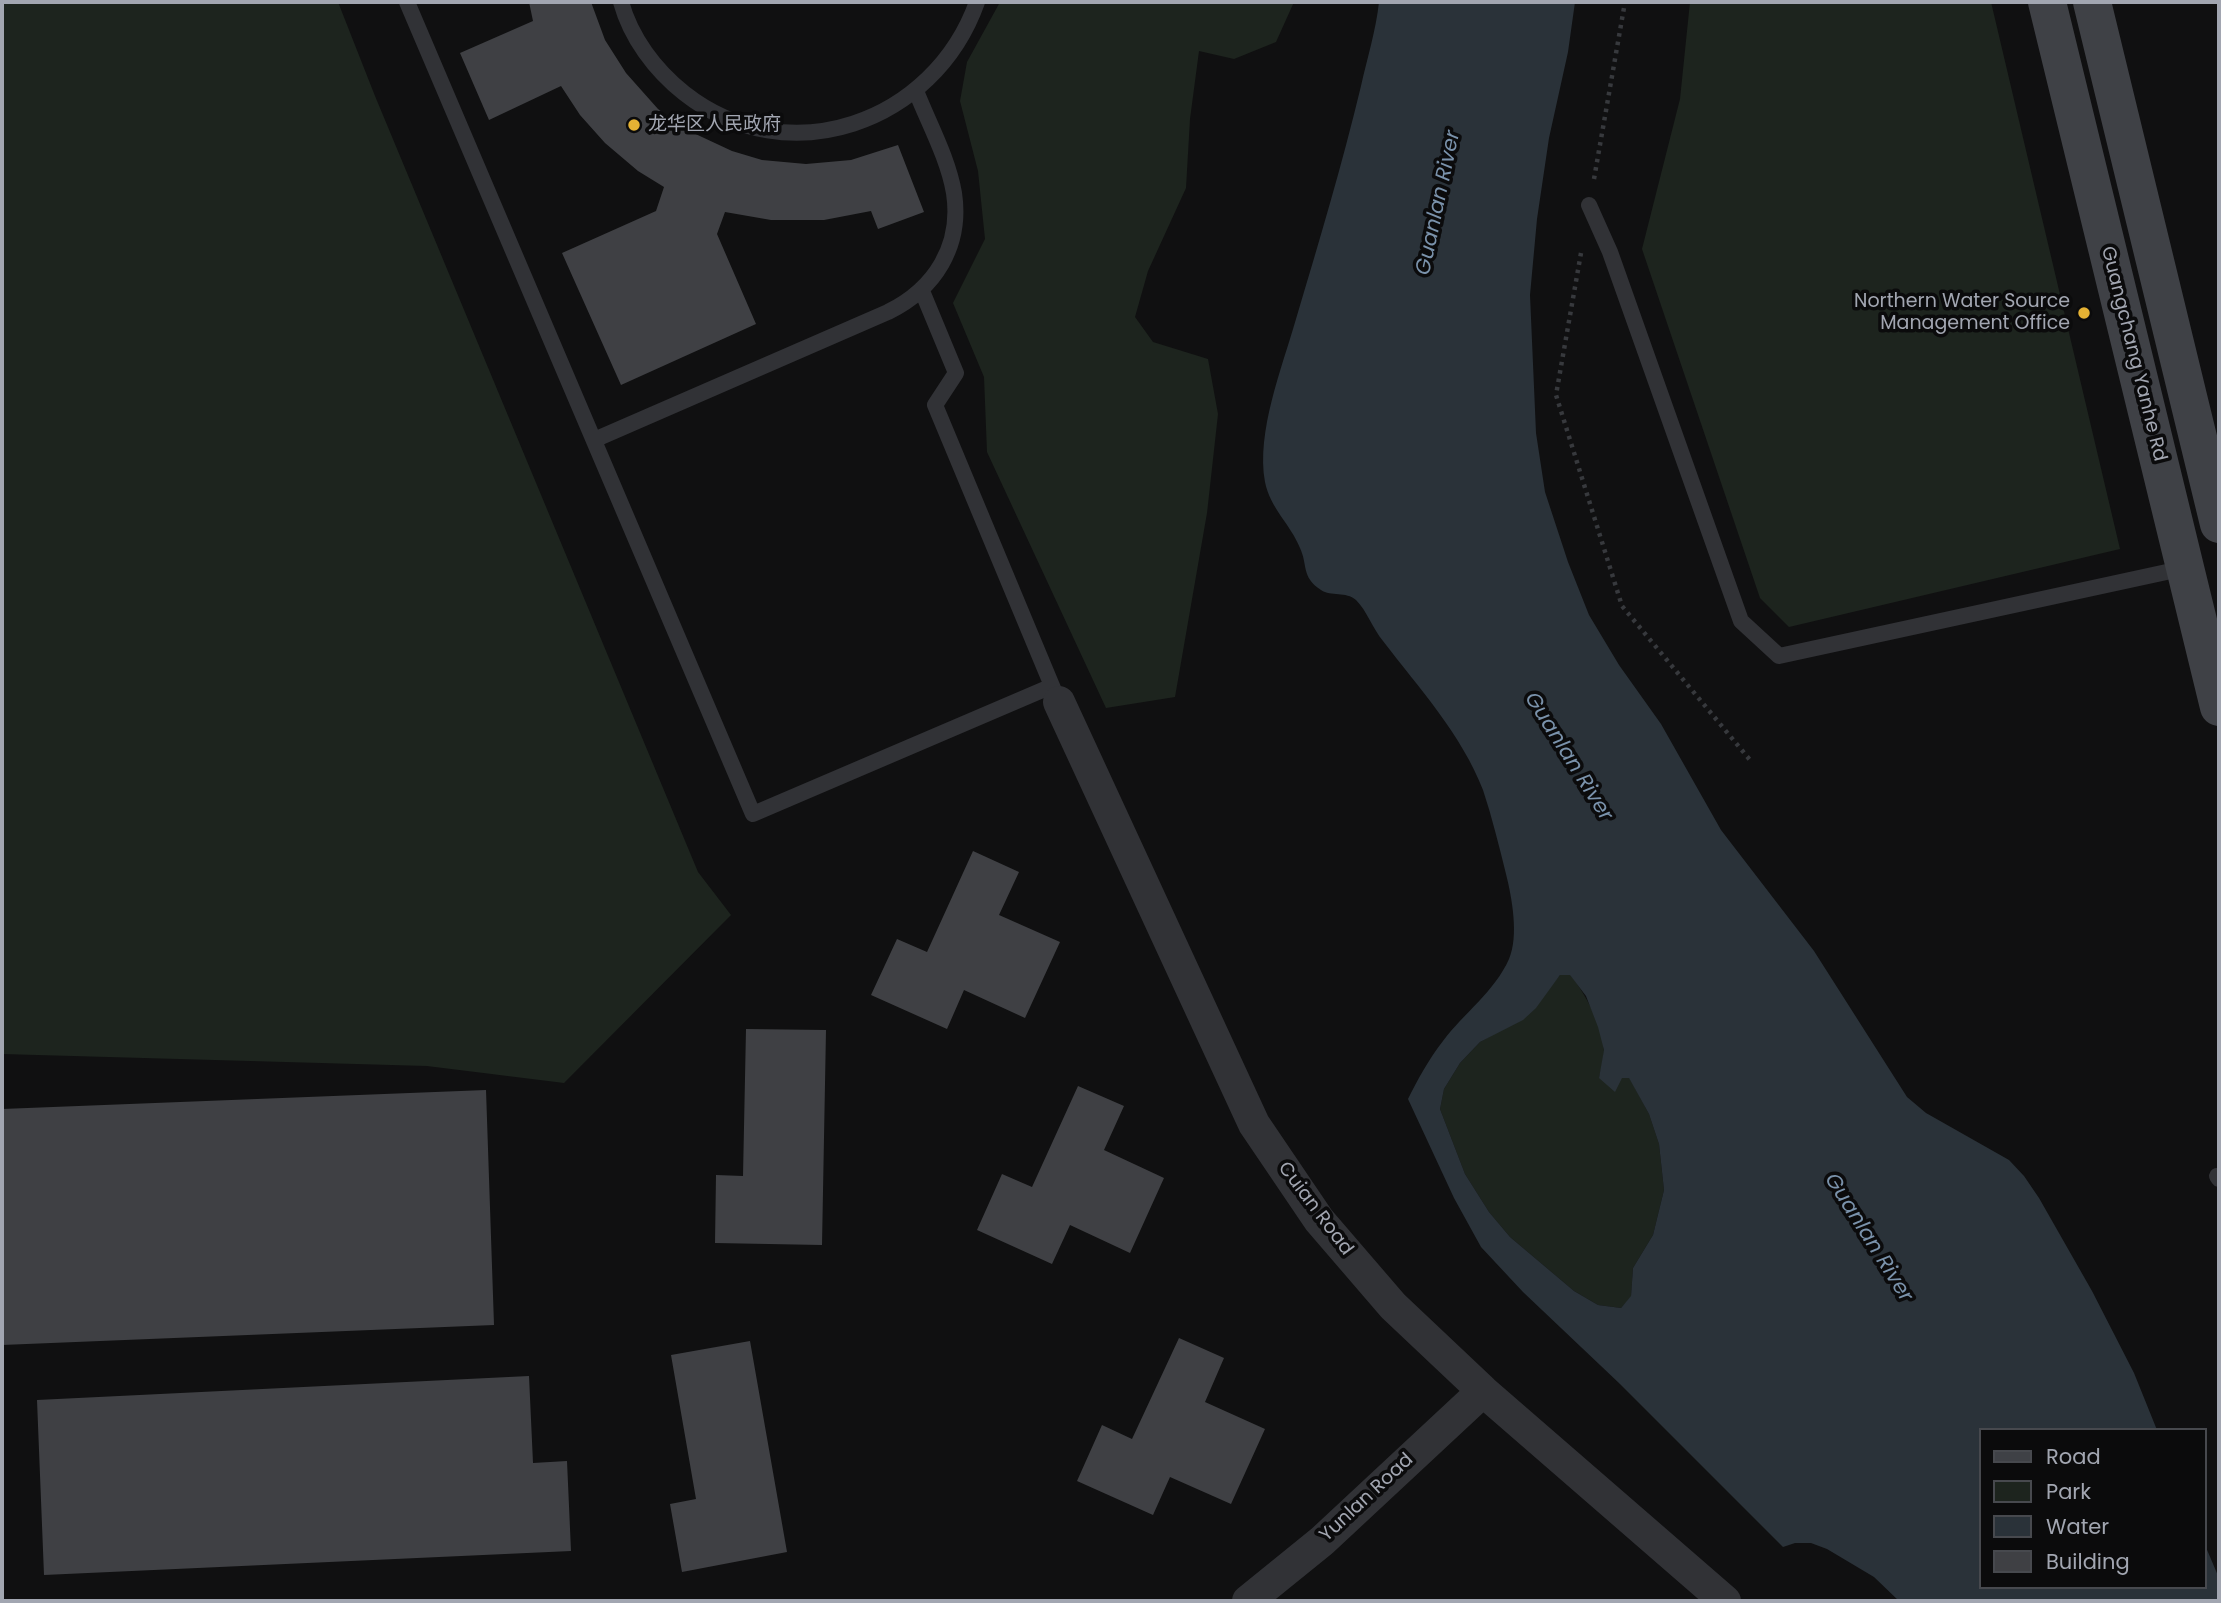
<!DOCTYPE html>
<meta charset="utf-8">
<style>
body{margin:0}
#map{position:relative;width:2221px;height:1603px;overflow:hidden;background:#101011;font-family:Poppins,sans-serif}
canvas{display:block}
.frame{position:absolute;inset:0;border:4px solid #a2a6b1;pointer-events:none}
.legend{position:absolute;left:1979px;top:1428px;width:228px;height:161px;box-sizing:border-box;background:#0b0b0c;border:2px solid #47494e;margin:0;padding:9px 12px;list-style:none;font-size:21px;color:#a2a6b1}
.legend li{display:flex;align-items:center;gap:14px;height:35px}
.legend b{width:35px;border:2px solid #47494e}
</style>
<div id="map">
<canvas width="2221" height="1603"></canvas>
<div class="frame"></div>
<ul class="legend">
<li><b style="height:9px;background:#3f4146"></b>Road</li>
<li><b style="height:19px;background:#1d241e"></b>Park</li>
<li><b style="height:19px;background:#2a3239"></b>Water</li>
<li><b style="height:19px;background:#3f4044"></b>Building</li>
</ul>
</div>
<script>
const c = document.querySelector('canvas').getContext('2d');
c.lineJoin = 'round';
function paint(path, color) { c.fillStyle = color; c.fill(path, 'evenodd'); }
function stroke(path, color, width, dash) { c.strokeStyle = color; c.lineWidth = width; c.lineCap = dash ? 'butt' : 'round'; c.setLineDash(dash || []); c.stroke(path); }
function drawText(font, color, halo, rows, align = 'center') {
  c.font = font + ' Poppins,"Noto Sans SC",sans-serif'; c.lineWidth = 7; c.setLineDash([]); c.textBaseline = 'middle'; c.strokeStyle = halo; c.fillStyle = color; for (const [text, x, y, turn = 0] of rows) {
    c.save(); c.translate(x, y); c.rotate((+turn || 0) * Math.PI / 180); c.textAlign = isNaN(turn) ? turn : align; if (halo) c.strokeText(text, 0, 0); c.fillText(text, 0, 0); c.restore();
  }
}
paint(new Path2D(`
 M2 2H338L375 96 698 872 731 915 564 1083 427 1066 2 1054Z
 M1000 2H1294L1276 42 1234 59 1199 51 1190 119 1186 188 1148 271 1135 317 1153 342 1208 359 1218 414 1207 513 1175 697 1106 708 987 452 984 377 953 303 985 239 978 171 960 101 967 62Z
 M1690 2H1991L2120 549 1789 627 1760 598 1642 249 1680 99Z
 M1570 974C1585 994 1603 1025 1604 1051 1604 1059 1601 1070 1599 1078L1629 1077 1649 1114 1659 1144 1664 1190 1653 1235 1633 1268 1631 1297 1621 1308 1598 1305 1574 1291 1510 1237 1489 1212 1465 1174 1440 1109 1444 1089 1460 1063 1480 1042 1499 1031 1551 986 1560 975Z`), '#1d241e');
paint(new Path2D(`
 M1379 2H1575L1568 52 1549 138 1537 219 1530 295 1536 433 1545 492 1568 562 1589 615 1619 665 1661 724 1721 830 1814 951 1907 1097 1926 1113 2009 1160 2024 1176 2039 1198 2092 1291 2134 1373 2157 1430H1981V1587H2205V1545L2219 1578V1601H1899L1874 1577 1827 1549 1811 1543H1795L1783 1547 1620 1384 1523 1292 1481 1247 1454 1198 1408 1099C1418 1079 1429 1059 1443 1041 1463 1014 1495 991 1509 959 1519 936 1512 898 1506 874 1499 846 1492 817 1483 790 1462 735 1419 688 1383 641 1373 629 1367 611 1356 600 1346 591 1331 597 1321 590 1301 577 1308 565 1300 548 1291 525 1270 508 1265 482 1256 432 1282 368 1296 319 1319 242 1342 165 1361 86 1367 59 1376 30 1379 2ZM1560 975H1570L1586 996 1598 1027 1604 1050 1599 1078 1615 1092 1622 1078H1629L1649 1114 1659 1144 1664 1190 1653 1235 1633 1268 1631 1296 1621 1308 1598 1305 1574 1291 1510 1237 1489 1212 1465 1174 1440 1109 1444 1089 1460 1063 1480 1042 1523 1020 1536 1008Z`), '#2a3239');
paint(new Path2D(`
 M529 2H591L605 40 626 73 658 109 687 130 732 151 762 160 806 164 851 160 898 145 924 212 878 229 871 211 824 220H771L725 212 717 234 756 324 621 385 562 253 656 211 664 187 638 171 605 143 580 115 561 86 489 120 460 53 533 21Z
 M973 851 1019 872 999 915 1060 942 1025 1018 964 990 947 1029 871 995 897 939 927 952Z
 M746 1029 826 1030 822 1245 715 1243 716 1175 743 1176Z
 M1078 1086 1124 1106 1104 1150 1164 1178 1130 1253 1070 1225 1052 1264 977 1230 1002 1174 1032 1187Z
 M486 1090 494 1325 2 1345V1109Z
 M1179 1338 1224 1358 1205 1402 1265 1429 1231 1504 1170 1477 1153 1515 1077 1481 1102 1425 1132 1439Z
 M750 1341 787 1552 682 1572 670 1504 696 1499 671 1355Z
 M529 1376 533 1463 567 1461 571 1551 44 1575 37 1400Z`), '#3f4044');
stroke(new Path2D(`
 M1594 179 1625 2
 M1581 253 1556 395 1622 606 1750 760`), '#37393d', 4.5, [3.5, 5]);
stroke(new Path2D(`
 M407 2 753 814 1052 686
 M621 2C631 38 655 70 684 93 788 175 934 123 977 2
 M1589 205 1610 252 1741 621 1779 656 2185 568
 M922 291 956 373 935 405 1055 693
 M594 440 888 312C935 289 962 246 954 193 948 158 929 124 916 91
 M2217 1176 2219 1179`), '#313236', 16);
stroke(new Path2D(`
 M1059 702 1254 1124 1319 1220 1393 1306 1483 1391 1725 1601
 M1248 1601 1322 1541 1483 1391`), '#313236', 32);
stroke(new Path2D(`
 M2047 2 2219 707
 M2092 2 2219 524`), '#3f4146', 38);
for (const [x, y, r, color] of [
 [634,125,7,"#e5b234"],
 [2084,313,7,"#e5b234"]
]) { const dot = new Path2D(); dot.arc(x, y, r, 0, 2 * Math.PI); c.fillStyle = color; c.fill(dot); stroke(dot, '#0b0b0c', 2.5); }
drawText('19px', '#a2a6b1', '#0b0b0c', [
 ["龙华区人民政府",648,125],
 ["Northern Water Source",2070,302,"right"],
 ["Management Office",2070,324,"right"]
], 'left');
drawText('19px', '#a2a6b1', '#0b0b0c', [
 ["Guangchang Yanhe Rd",2133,354,76],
 ["Cuian Road",1315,1209,53],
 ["Yunlan Road",1367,1498,-43]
]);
drawText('italic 21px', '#7a92ab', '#0b0b0c', [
 ["Guanlan River",1439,203,-78],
 ["Guanlan River",1568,757,58],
 ["Guanlan River",1868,1238,58]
]);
</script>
